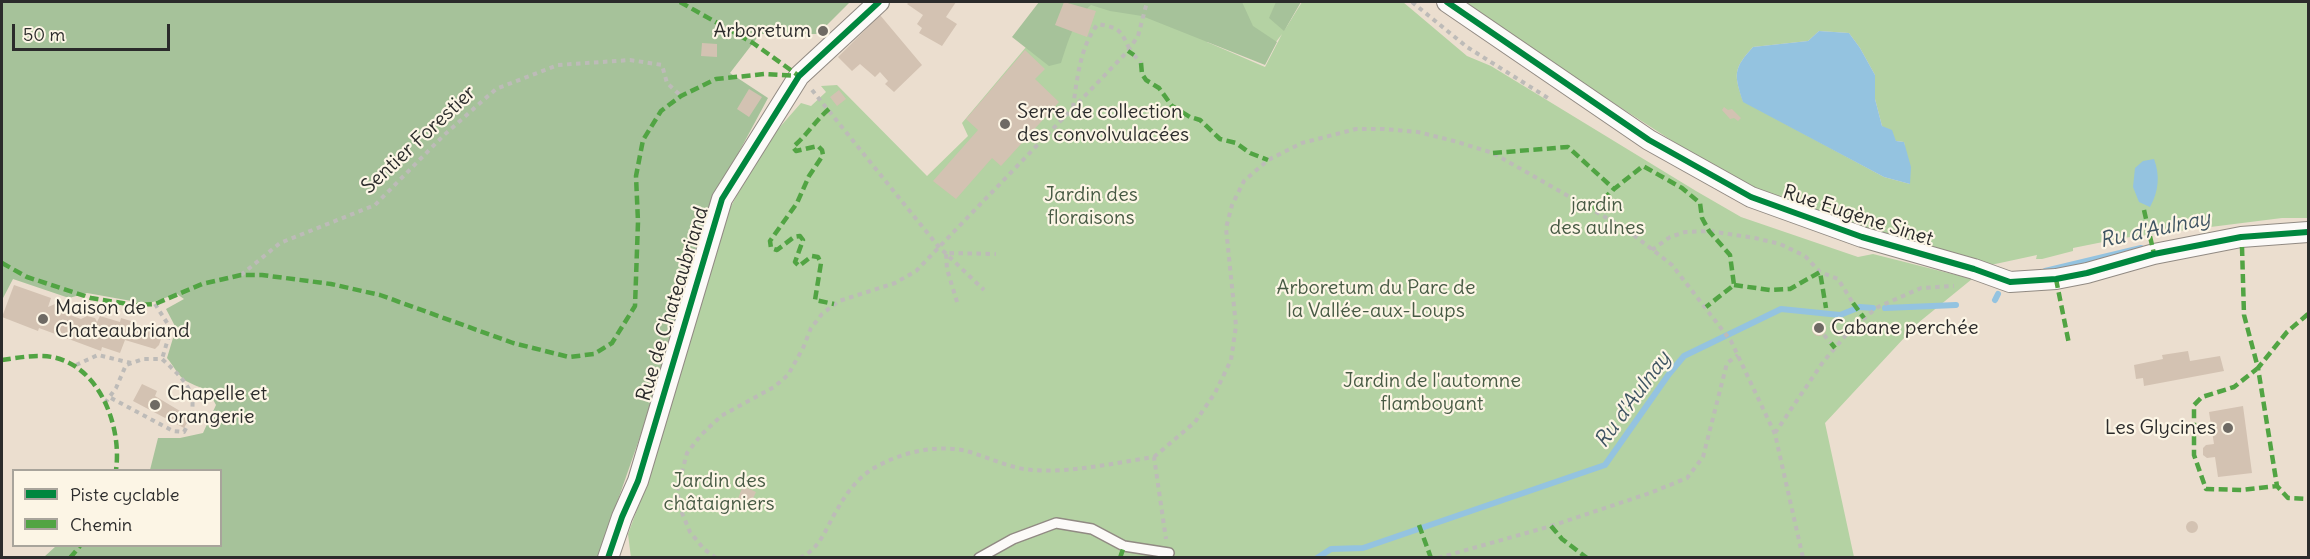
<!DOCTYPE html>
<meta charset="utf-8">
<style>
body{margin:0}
#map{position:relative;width:2310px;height:559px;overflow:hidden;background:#ebdecf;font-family:Delius,sans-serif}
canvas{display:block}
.frame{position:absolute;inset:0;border:3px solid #2b2b2b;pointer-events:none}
.legend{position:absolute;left:12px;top:469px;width:210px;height:78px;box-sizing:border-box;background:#fcf5e5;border:2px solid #a8a49b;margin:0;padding:8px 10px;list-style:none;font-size:18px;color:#2b2b2b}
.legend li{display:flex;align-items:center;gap:12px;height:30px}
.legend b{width:30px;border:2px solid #a8a49b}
.scale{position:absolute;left:12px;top:24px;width:158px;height:27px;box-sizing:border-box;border:3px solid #2b2b2b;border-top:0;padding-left:8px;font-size:18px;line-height:21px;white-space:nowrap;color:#2b2b2b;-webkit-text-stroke:4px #fcf5e5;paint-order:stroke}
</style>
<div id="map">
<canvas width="2310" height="559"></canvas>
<div class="frame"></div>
<ul class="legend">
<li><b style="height:8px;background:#00873e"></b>Piste cyclable</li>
<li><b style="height:8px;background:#51a443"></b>Chemin</li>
</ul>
<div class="scale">50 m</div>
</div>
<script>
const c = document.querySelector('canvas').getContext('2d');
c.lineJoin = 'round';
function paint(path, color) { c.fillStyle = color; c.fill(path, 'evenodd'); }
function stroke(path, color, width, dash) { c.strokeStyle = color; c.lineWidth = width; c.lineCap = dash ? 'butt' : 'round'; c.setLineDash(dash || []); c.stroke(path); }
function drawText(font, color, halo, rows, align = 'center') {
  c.font = font + ' Delius,sans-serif'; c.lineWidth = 4.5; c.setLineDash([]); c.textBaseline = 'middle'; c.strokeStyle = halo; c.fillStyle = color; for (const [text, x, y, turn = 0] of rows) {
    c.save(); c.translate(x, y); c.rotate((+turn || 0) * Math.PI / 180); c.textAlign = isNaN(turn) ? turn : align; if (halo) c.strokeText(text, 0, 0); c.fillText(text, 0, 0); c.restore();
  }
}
paint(new Path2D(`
 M1064 2H1300L1284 31 1302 2H1403L1467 56 1491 66 1696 191 1741 217 1858 257 1873 254 1972 279 1918 323 1825 423 1854 557 631 558 628 534 649 477 727 214 749 172 772 136 801 103 811 106 826 92 821 86 837 85 927 176 968 136 962 123ZM1282 34 1265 67 1207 42H1276Z
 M1457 2H2308V218H2282L2123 238 2073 248V251L2042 259H2036L2037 255 1986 266 1750 191ZM1819 31 1849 33 1860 48 1875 75V99L1882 126 1896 141 1904 142 1910 184 1884 177 1743 101C1734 74 1733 69 1753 47L1808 41Z`), '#b4d2a3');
paint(new Path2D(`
 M2 2H850L818 34H760L730 73 768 98 725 178 700 234 656 391 598 557H44L56 546H220V470H150L158 438H180L203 433 216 405C207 386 203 390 186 381 179 377 173 365 167 358L176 328 166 309 184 299 177 294 153 302H137L87 293 69 298 13 279 2 300Z
 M1039 2H1242L1253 26 1277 42 1265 65 1142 16 1110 11 1091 5C1074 19 1068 42 1061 63L1049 66 1012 37Z
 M1276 2H1301L1284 31 1269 18Z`), '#a6c29a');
paint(new Path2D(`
 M1819 31 1849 33 1860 48 1875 75V99L1882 126 1892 130 1896 141 1904 142 1911 167 1910 184 1884 177 1743 102C1734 74 1733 69 1753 47L1808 41Z
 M2154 159C2160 175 2159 191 2150 207L2139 202 2133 187 2135 168 2143 161Z`), '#94c3e0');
stroke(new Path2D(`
 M2045 271 2141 248
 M1995 300 1998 294
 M1885 308 1956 305
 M1317 558 1331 549 1363 548 1605 465 1669 374 1684 356 1781 309 1840 315 1860 307 1873 308`), '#94c3e0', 6);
paint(new Path2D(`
 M909 2H956L946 17 957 24 942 46 919 33 922 28 917 24 923 15 907 4Z
 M1064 2 1096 11 1087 37 1055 25Z
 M880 15 922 65 894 92 885 84 888 81 880 72 875 77 860 64 852 71 838 57Z
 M702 43 717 44V57L701 56Z
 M1025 50 1045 69 1035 79 1059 102 1001 166 992 158 956 199 933 181 978 130 966 119Z
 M749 89 762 97 749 117 737 109Z
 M839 90 846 99 837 106 830 97Z
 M1724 107 1728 110 1732 109 1741 118 1738 121 1734 118 1730 119 1722 110Z
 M14 285 51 298 48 307 55 304 63 307 64 313 81 319 87 316 95 318 97 322 100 316 120 322 121 318 131 321 130 325 163 333 159 345 155 349 125 340 120 353 102 347 101 351 39 328 38 331 2 317Z
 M1812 329a7 7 0 1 1 14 0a7 7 0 1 1-14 0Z
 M2188 351 2190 361 2220 356 2224 371 2144 386 2143 378 2136 379 2134 365 2163 359 2162 355Z
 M142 384 157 391 155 396 190 417 184 428 133 401Z
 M2243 406 2252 473 2218 477 2215 457 2207 458 2203 455V448L2206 445 2214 444 2209 412Z
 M743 486 756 492 749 507 737 501Z
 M2186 527a6 6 0 1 1 12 0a6 6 0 1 1-12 0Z`), '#d3c2b2');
const service = new Path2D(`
 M979 558 1013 539 1056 523 1092 529 1124 546 1169 553`);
const minor = new Path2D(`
 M1447 2 1649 140 1751 197 1862 237 1974 269 2010 282 2056 279 2087 273 2154 254 2241 237 2308 232
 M608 558 622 517 638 481 722 199 799 76 879 2`);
stroke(service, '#918a83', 12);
stroke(minor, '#918a83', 22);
stroke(new Path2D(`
 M1412 2 1467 47 1548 98
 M1134 55 1141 63
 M812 90 938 246 984 290
 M1073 107C1077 80 1080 46 1098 24 1119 28 1120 29 1129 48
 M1652 250 1670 237 1685 232 1709 231 1755 238 1780 244 1805 256 1820 272 1838 279 1853 303
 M241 275 280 243 375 205 444 135 496 89 558 65 630 60 662 65 667 83 681 96
 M957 302 947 269 946 253 996 254
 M155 304 171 329 162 359
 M1824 335 1831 343
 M76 365 98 355 131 363
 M105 403 116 388 126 365 143 359H162C188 383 203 397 184 432L173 431 111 398
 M1775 433 1823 362 1853 327 1878 307 1921 288 1954 286
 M1154 457 1195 422 1215 393 1231 360 1236 326 1226 228 1232 205 1244 181 1268 160 1302 143 1356 129H1384L1418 132 1454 141 1493 153 1626 229 1672 265 1731 341 1775 434 1803 558
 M716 558 704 549 690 532 682 513 677 491 687 453 701 435 721 416 774 387 788 375 803 348 811 328 822 314 839 301 895 283 916 271 1128 51 1138 36 1147 2
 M800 558C822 547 826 527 838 508 847 492 859 477 874 468 900 453 932 445 962 450 985 455 1007 468 1032 470 1072 473 1113 463 1154 457L1166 539
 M1438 558 1551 526 1650 493 1687 478 1703 457 1727 363 1738 355`), '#bdbbb8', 4, [4.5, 4.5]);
stroke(service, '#fcfaf8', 9);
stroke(minor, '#fcfaf8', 20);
stroke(new Path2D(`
 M680 2 753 43 799 76
 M1128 51 1134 55
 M1141 63 1142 74 1146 80 1159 88 1172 106 1190 117 1200 120 1220 139 1236 143 1250 153 1268 160
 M829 109C815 121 807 135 793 147L796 151 818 146 822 150 823 155 809 176 797 203 770 241 771 248 777 250 794 237 800 236 803 240 795 262 799 266 812 256 818 257 821 263 815 300 834 304
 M1493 153 1568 147 1614 189
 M1593 209 1614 189 1643 166 1682 188 1700 203 1702 218 1709 231 1730 255 1734 285 1706 307
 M2144 210 2154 254
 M2242 247 2244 315 2258 368 2234 387 2202 397 2194 405V455L2206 489 2242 490 2277 486
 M2 263 27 277 91 298 134 305 155 304 202 284 241 275H262L331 284 380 295 513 343 569 357 594 354 612 343 635 306 638 222 636 176 643 140 661 111 681 96 716 79 765 74 799 76
 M2056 279 2069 344
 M1734 285 1770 290 1790 289 1820 272 1826 308
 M1853 303 1864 318
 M2308 314 2287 332 2258 368 2277 486 2288 498 2308 499
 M1831 343 1835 348
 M2 360C16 358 37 354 52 357 100 366 122 427 116 470
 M1419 525 1431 558
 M1551 526 1562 539 1587 558
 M70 558 80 546
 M1120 558 1124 546`), '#51a443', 4.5, [9, 4.5]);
stroke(new Path2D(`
 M1447 2 1649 140 1751 197 1862 237 1974 269 2010 282 2056 279 2087 273 2154 254 2241 237 2308 232
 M608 558 622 517 638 481 722 199 799 76 879 2`), '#00873e', 6);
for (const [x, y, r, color] of [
 [823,31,6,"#6e6a64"],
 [1005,124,6,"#6e6a64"],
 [43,319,6,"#6e6a64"],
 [1819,328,6,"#6e6a64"],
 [155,405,6,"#6e6a64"],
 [2228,428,6,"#6e6a64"]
]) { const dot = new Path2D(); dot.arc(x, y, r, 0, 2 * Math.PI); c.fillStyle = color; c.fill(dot); stroke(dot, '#fcf5e5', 2); }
drawText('20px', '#2b2b2b', '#fcf5e5', [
 ["Arboretum",811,31,"right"],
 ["Serre de collection",1017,112],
 ["des convolvulacées",1017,135],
 ["Maison de",55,308],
 ["Chateaubriand",55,331],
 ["Cabane perchée",1831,328],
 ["Chapelle et",167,394],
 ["orangerie",167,417],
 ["Les Glycines",2216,428,"right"]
], 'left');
drawText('20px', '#2b2b2b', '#fcf5e5', [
 ["Sentier Forestier",419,140,-43],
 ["Rue Eugène Sinet",1858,216,18],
 ["Rue de Chateaubriand",673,304,-73]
]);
drawText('20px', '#475a44', '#fcf5e5', [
 ["Jardin des",1091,195],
 ["floraisons",1091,218],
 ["jardin",1597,205],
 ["des aulnes",1597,228],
 ["Arboretum du Parc de",1376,288],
 ["la Vallée-aux-Loups",1376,311],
 ["Jardin de l'automne",1432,381],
 ["flamboyant",1432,404],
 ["Jardin des",719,481],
 ["châtaigniers",719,504]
]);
drawText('italic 21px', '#3f5563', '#fcf5e5', [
 ["Ru d'Aulnay",2155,230,-12],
 ["Ru d'Aulnay",1633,400,-54]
]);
</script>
